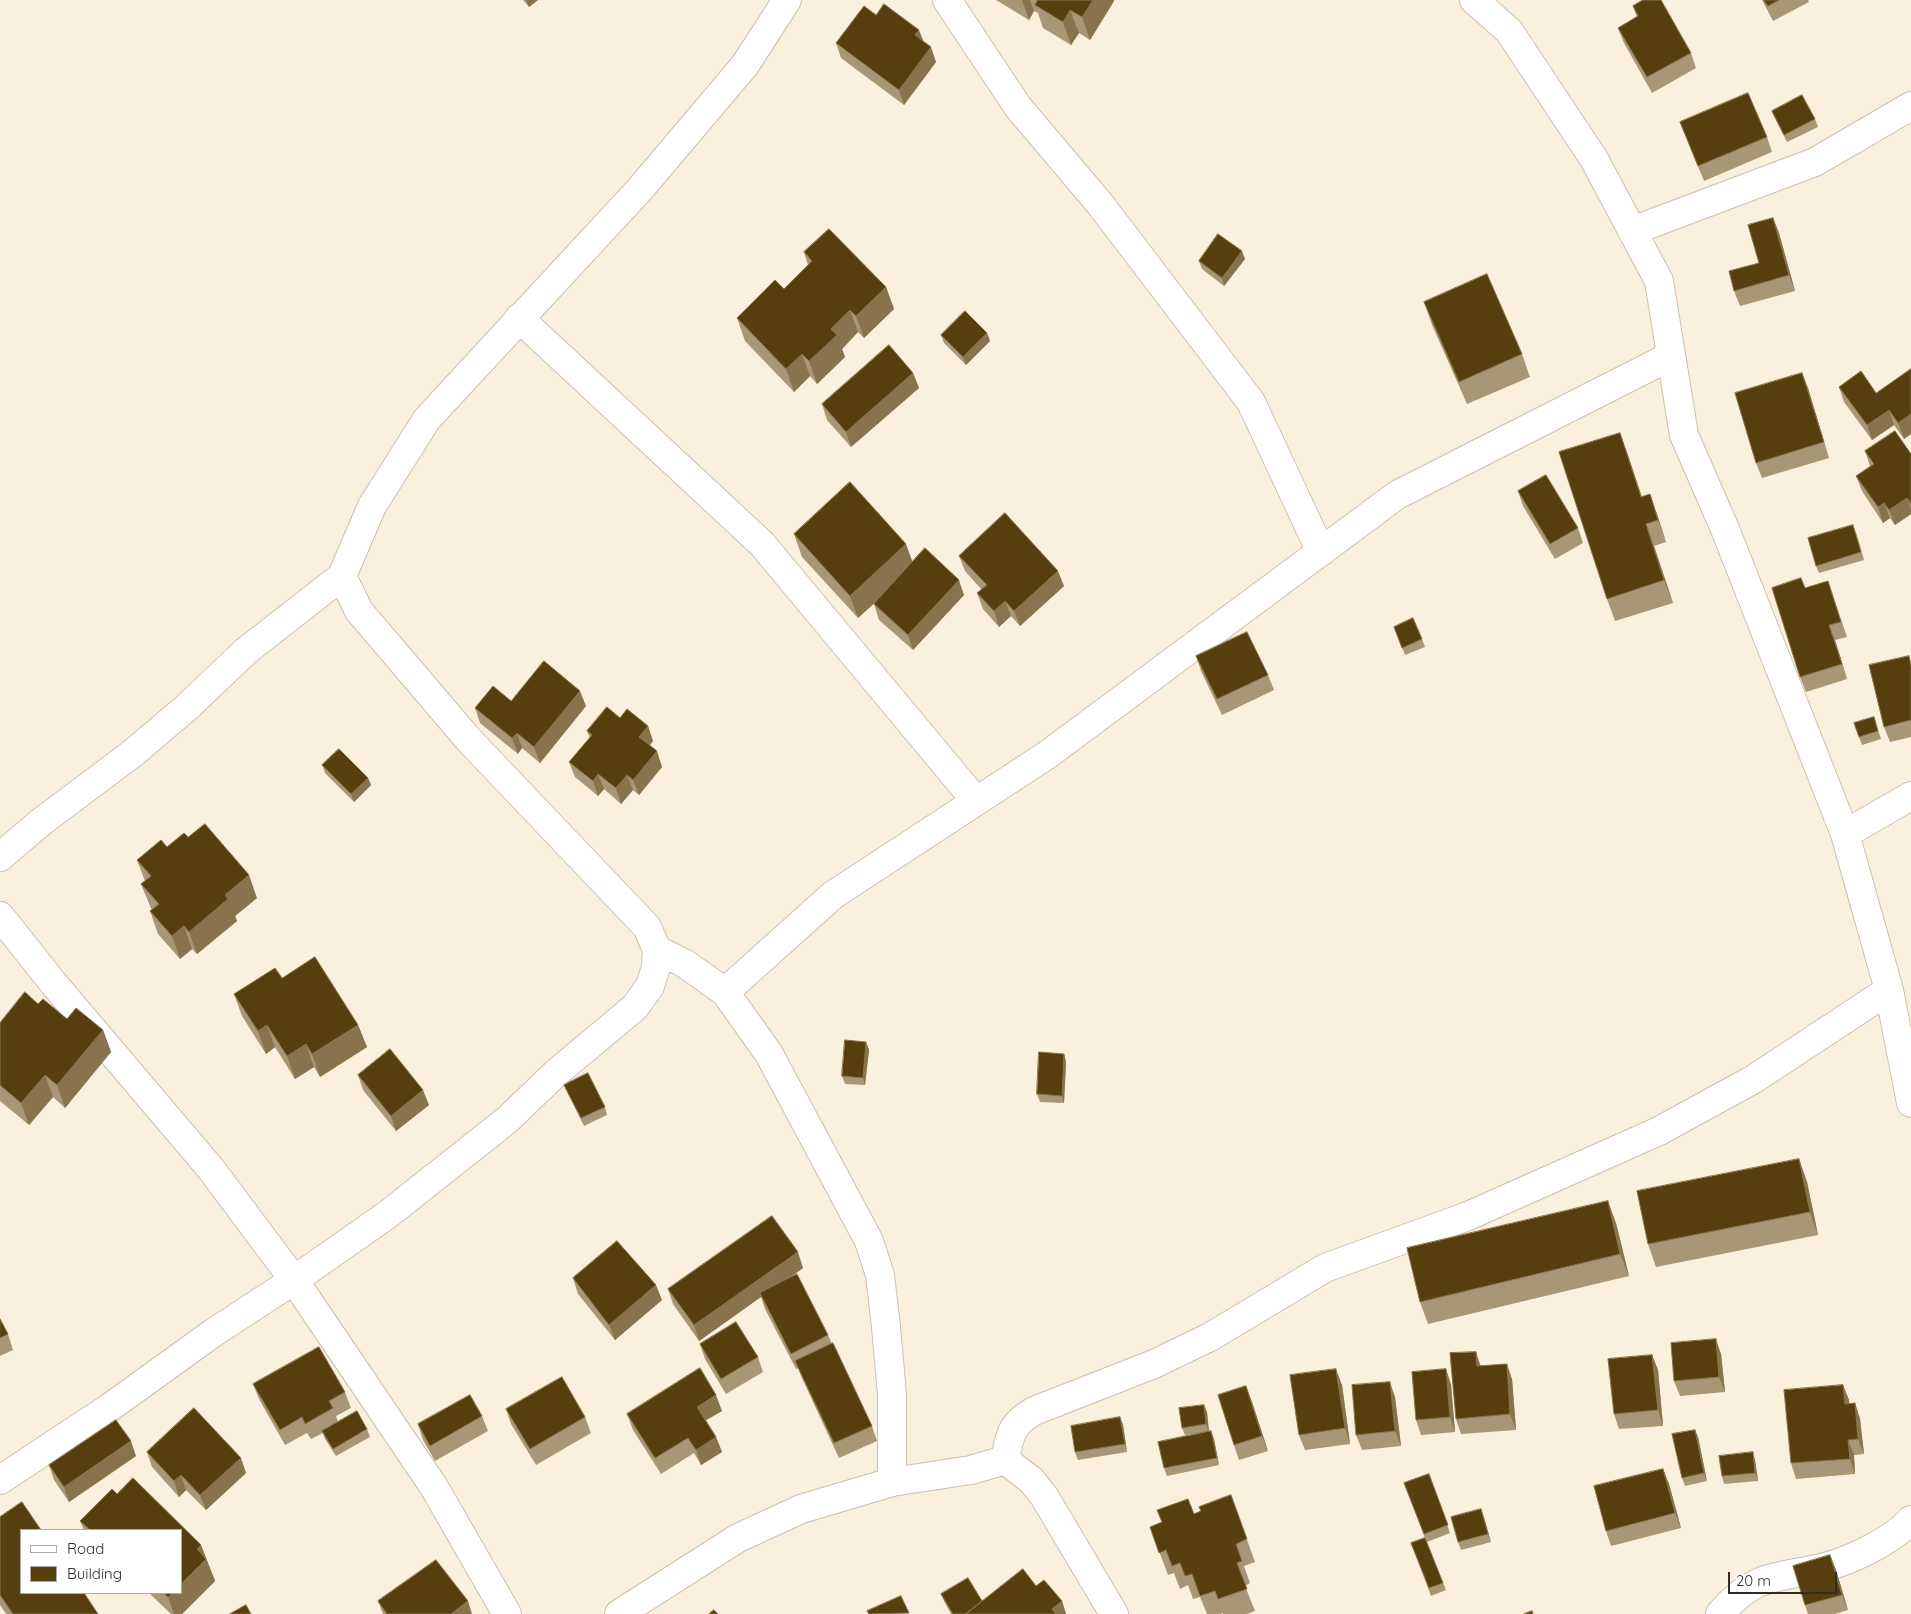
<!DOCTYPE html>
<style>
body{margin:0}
#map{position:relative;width:1911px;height:1614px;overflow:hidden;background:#fbefdd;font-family:Quicksand,sans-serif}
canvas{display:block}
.legend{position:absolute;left:20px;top:1529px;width:162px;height:65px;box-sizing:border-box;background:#fff;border:1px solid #adaba8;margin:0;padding:6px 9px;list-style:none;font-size:15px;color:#312d26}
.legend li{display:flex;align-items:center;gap:10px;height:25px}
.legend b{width:25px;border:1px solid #adaba8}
.scale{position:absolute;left:1728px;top:1572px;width:109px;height:22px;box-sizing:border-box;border:2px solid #312d26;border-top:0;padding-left:6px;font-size:15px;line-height:18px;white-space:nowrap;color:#312d26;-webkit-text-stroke:4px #fff;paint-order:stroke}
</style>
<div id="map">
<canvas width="1911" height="1614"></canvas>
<ul class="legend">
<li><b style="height:6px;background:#fff"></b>Road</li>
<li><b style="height:14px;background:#573e0e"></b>Building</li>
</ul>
<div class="scale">20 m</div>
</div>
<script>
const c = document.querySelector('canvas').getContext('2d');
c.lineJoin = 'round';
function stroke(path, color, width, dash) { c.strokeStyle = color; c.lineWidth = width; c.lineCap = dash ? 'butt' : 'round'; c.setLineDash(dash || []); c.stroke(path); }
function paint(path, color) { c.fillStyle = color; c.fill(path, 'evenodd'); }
const minor = new Path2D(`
 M947 0 1018 107 1100 204 1251 402 1321 552
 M1474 0 1509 31 1594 159 1659 281 1684 435 1725 529 1845 834 1889 990 1911 1103
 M1632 231 1815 162 1911 106
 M519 318 762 544 976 801
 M1845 834 1911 796
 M0 857 41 822 133 753 186 708 246 651 342 576
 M0 916 54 984 211 1169 294 1280 434 1487 507 1614
 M657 950 684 963 725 992 769 1054 869 1241 880 1275 886 1327 892 1394V1482
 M725 992 833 895 1047 755 1397 495 1671 356
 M1005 1460C1010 1435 1010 1425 1034 1411L1154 1364 1210 1337 1325 1268 1468 1216 1659 1131 1754 1079 1889 990
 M0 1480 109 1408 213 1333 294 1280 387 1215 507 1120 556 1073 635 1007 650 986 656 967 657 950 647 927 469 740 359 611 342 576 372 506 427 419 641 188 745 65 787 0
 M619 1614 738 1538 801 1509 892 1482 971 1470 1005 1460 1031 1480 1044 1496 1114 1614
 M1720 1614C1752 1576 1772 1578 1817 1569 1846 1563 1891 1542 1911 1520`);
stroke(minor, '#cbc0af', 30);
stroke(minor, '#fff', 28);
paint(new Path2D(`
 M523 0H538L529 7Z
 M996 0H1114V1L1090 40 1079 33 1071 45 1043 28 1038 13 1034 11 1029 20Z
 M1762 0H1808L1809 2 1773 21Z
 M1633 6 1691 53 1696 68 1652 93 1624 43 1618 28 1637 17Z
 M876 15 923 41 936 62 904 105 841 58 836 43Z
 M1772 111 1815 119 1818 127 1787 142 1775 118Z
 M1680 122 1767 137 1772 152 1704 181Z
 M1773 218 1779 233 1795 291 1740 306 1734 291 1759 263Z
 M804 252 886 287 894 309 864 338 858 332 842 349 845 357 817 384 810 376 794 392 745 341 737 318 784 289 808 265Z
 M1245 259 1224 286 1202 269 1199 261Z
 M1424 302 1522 354 1530 377 1467 404 1432 325Z
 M987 333 990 341 966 365 944 343 941 335Z
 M1911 369V434L1904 439 1894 425 1872 440 1844 402 1839 387 1876 393Z
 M913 373 919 388 851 447 827 420 822 404Z
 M1802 373 1808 388 1829 458 1762 478 1756 463Z
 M1620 433 1642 497 1650 494 1666 542 1654 546 1673 603 1615 621 1607 599Z
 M1865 451 1911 454V514L1895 525 1890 518 1883 523 1862 491 1856 476 1870 466Z
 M1518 491 1578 528 1583 543 1555 559 1523 506Z
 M1856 532 1864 560 1819 573 1816 566Z
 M794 534 913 562 964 595 913 650 879 620 874 604 876 602 858 618 802 557Z
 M959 556 1064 586 1020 626 1011 616 999 627 983 609 977 593 982 590 965 571Z
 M1828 581 1847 637 1835 640 1847 679 1806 692 1800 677 1805 588Z
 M1394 627 1422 639 1425 647 1405 655Z
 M1196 656 1268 675 1274 690 1222 715 1201 671Z
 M1909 656 1911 663V737L1890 742 1884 727Z
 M511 701 586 706 540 763 522 748 518 754 480 723 475 708Z
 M1874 717 1881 739 1862 745 1854 723Z
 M620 718 648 726 653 741 650 745 662 767 639 795 633 790 621 804 604 789 598 796 575 777 569 762 590 738 587 731Z
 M322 765 368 778 371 785 354 802 325 773Z
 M188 837 257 898 235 916 237 921 197 954 192 949 180 959 158 934 150 911 152 910 150 906 141 884 145 881 137 860Z
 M282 978 358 1025 367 1047 320 1077 314 1067 295 1079 275 1047 266 1054 242 1016 234 994Z
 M38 1004 67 1019 103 1030 111 1052 65 1108 53 1097 29 1125 0 1101V1023Z
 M866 1042 869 1050 865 1085 845 1084 842 1076Z
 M1064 1054 1066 1062 1064 1103 1040 1102 1037 1094Z
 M358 1075 429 1105 396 1131 363 1090Z
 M564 1085 605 1107 607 1115 584 1126 567 1092Z
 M1799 1159 1807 1182 1818 1235 1656 1267 1648 1244Z
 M1616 1223 1629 1276 1428 1324 1420 1302Z
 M803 1268 785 1281 828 1335 832 1344 872 1426 877 1441 839 1458 801 1376 798 1368 796 1369 765 1309 761 1297 699 1341 673 1304 668 1289Z
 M573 1278 662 1300 615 1340 578 1294Z
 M0 1319 8 1334 13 1350 0 1356Z
 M700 1344 758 1357 763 1372 726 1394 705 1359Z
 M1721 1354 1725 1392 1680 1396 1674 1381Z
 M1652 1355 1658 1370 1663 1426 1619 1429 1614 1414Z
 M1481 1365 1512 1379 1516 1430 1461 1434 1456 1419Z
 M1446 1369 1451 1385 1455 1432 1421 1435 1416 1420Z
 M253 1384 345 1392 351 1408 336 1416 338 1422 367 1429 370 1437 336 1456 325 1439 323 1433 311 1439 307 1433 285 1445 259 1399Z
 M1342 1385 1350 1444 1305 1450 1299 1435Z
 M1843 1385 1849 1400V1404L1855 1403 1860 1419 1864 1454 1854 1455 1855 1474 1796 1479 1791 1463Z
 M1395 1397 1401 1446 1362 1450 1356 1435Z
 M1252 1402 1268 1451 1239 1460 1234 1445Z
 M506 1409 585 1417 591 1433 536 1465 511 1424Z
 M722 1411 706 1420 716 1437 722 1452 701 1465 694 1453 661 1474 633 1430 627 1414Z
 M1207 1412 1209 1432 1185 1435 1182 1428Z
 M482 1416 488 1431 435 1461 423 1440 418 1424Z
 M1120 1417 1123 1425 1127 1452 1078 1460 1075 1452Z
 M1695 1430 1698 1437 1707 1481 1685 1486 1682 1478Z
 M1211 1431 1214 1439 1219 1465 1167 1476 1164 1468Z
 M147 1452 246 1473 206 1510 186 1490 179 1497 152 1467Z
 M136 1456 69 1502 54 1480 49 1465Z
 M1755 1460 1758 1481 1724 1484 1722 1476Z
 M1663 1469 1669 1484 1681 1528 1611 1546 1606 1531Z
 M1429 1474 1450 1533 1427 1542 1446 1590 1431 1596 1411 1543 1425 1538 1404 1483Z
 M133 1478 201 1545 215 1581 182 1614H171L149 1593H181V1530H84L80 1521 112 1489 117 1494Z
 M1231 1495 1255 1562 1244 1566 1250 1583 1245 1586 1255 1611 1247 1614H1223V1613L1220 1614H1207L1200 1597 1193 1599 1188 1585 1180 1589 1174 1573 1168 1575 1150 1527 1162 1522 1157 1510 1194 1514 1201 1511Z
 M1481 1509 1491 1542 1461 1550 1458 1542Z
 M0 1517 98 1614H6L0 1605Z
 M1830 1555 1836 1570 1848 1610 1835 1614H1808L1805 1605Z
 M1036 1586 1062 1601 1066 1614H951L944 1601 941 1594 982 1601Z
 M378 1601 472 1614H383Z`), '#a99676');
paint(new Path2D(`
 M526 0H538L529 7Z
 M1022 0H1030L1034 11 1029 20Z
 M1093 0H1114V1L1090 40 1082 17Z
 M1070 10 1079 33 1071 45 1063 22Z
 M919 30 925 45 915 35Z
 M931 47 936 62 904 105 899 90Z
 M1773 218 1779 233 1795 291 1789 275Z
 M1242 251 1245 259 1224 286 1222 278Z
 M886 287 894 309 864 338 856 316Z
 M850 310 858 332 842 349 845 357 817 384 809 361 831 329Z
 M987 333 990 341 966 365 963 357Z
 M802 354 810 376 794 392 786 369Z
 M913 373 919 388 851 447 846 432Z
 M1802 373 1808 388 1829 458 1824 442Z
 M1889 410 1894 425 1872 440 1867 425Z
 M1911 414V434L1904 439 1898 423Z
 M1620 433 1628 455 1649 519 1641 497Z
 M1650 494 1658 517 1666 542 1658 520Z
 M1907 498 1911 510V514L1895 525 1889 510Z
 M1884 503 1890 518 1883 523 1878 507Z
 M1646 524 1654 546 1673 603 1664 580Z
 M906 544 914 566 858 618 850 596Z
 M1058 571 1064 586 1020 626 1014 611Z
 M959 580 964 595 913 650 908 635Z
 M1005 601 1011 616 999 627 994 611Z
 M1829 625 1835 640 1847 679Z
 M580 691 586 706 540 763 534 747Z
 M648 726 653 741 644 752 639 737Z
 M517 733 522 748 518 754 512 738Z
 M657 751 662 767 639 795 633 780Z
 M598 774 604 789 598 796 593 781Z
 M627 775 633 790 621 804 616 788Z
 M368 778 371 785 354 802 351 794Z
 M249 875 257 898 235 916 237 921 197 954 189 932 225 895Z
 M184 926 192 949 180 959 172 936Z
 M267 1025 275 1047 266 1054 258 1031Z
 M358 1025 367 1047 320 1077 312 1054Z
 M103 1030 111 1052 65 1108 57 1085Z
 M866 1042 869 1050 865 1085 863 1078Z
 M306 1044 314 1067 295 1079 287 1056Z
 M1064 1054 1066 1062 1064 1103 1062 1096Z
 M45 1075 53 1097 29 1125 21 1103Z
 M423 1090 429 1105 396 1131 391 1116Z
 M1799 1159 1807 1182 1818 1235 1810 1212Z
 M1608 1201 1616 1223 1629 1276 1620 1254Z
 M798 1252 803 1268 762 1297 760 1293 761 1297 699 1341 694 1325Z
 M656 1285 662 1300 615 1340 609 1325Z
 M1716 1339 1721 1354 1725 1392 1719 1377Z
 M1476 1352 1481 1367 1477 1366Z
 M1652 1355 1658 1370 1663 1426 1658 1410Z
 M1507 1364 1512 1379 1516 1430 1510 1414Z
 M1336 1369 1342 1385 1350 1444 1345 1428Z
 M1446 1369 1451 1385 1455 1432 1450 1417Z
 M1390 1382 1395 1397 1401 1446 1395 1431Z
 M1843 1385 1849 1400 1850 1419 1845 1404Z
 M1246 1386 1252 1402 1268 1451 1262 1436Z
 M716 1395 722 1411 703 1422 697 1407Z
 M1855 1403 1860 1419 1864 1454 1858 1439Z
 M1204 1405 1207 1412 1209 1432 1206 1424Z
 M1120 1417 1123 1425 1127 1452 1125 1444Z
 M1695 1430 1698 1437 1707 1481 1704 1473Z
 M1211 1431 1214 1439 1219 1465 1217 1458Z
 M716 1437 722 1452 701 1465 696 1450Z
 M1848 1440 1854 1455 1855 1474 1850 1459Z
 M131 1441 136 1456 69 1502 64 1487Z
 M1753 1452 1755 1460 1758 1481 1755 1473Z
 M241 1458 246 1473 206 1510 200 1495Z
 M1663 1469 1669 1484 1681 1528 1675 1513Z
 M181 1475 186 1490 179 1497 174 1481Z
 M1481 1509 1484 1517 1491 1542 1488 1534Z
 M201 1545 215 1581 182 1614H174L168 1597 173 1593H181V1584L197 1549Z
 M1830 1555 1836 1570 1848 1610 1842 1595Z
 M468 1601 472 1614H451Z
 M1062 1601 1066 1614H1054L1052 1609Z`), '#88734c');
const building = new Path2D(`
 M1038 0H1093L1082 17 1070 10 1063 22 1035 5Z
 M1643 0H1661L1691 53 1647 77 1618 28 1638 16 1633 6Z
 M1764 0H1779L1768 6Z
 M884 4 919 30 915 35 931 47 899 90 836 43 864 6 876 15Z
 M1748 93 1767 137 1698 166 1680 122Z
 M1802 95 1815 119 1784 135 1772 111Z
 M1773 218 1789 275 1734 291 1729 271 1759 263 1748 225Z
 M829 229 886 287 856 316 850 310 831 329 837 335 809 361 802 354 786 369 737 318 775 280 784 289 812 261 804 252Z
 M1218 234 1242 251 1222 278 1199 261Z
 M1487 274 1522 354 1459 382 1424 302Z
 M965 311 987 333 963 357 941 335Z
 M889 345 913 373 846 432 822 404Z
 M1911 369V414L1898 423 1889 410 1867 425 1839 387 1861 371 1876 393Z
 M1802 373 1824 442 1756 463 1735 393Z
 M1895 431 1911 454V504L1907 498 1889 510 1884 503 1878 507 1856 476 1874 464 1865 451Z
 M1620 433 1641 497 1650 494 1658 520 1646 524 1664 580 1607 599 1559 452Z
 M1546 475 1578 528 1550 544 1518 491Z
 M850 482 906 544 850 596 794 534Z
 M1005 513 1058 571 1014 611 1005 601 994 611 977 593 987 585 959 556Z
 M1853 525 1861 552 1816 566 1808 538Z
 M925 548 959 580 908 635 874 604Z
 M1801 578 1805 588 1828 581 1841 622 1829 625 1842 664 1800 677 1772 588Z
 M1413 618 1422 639 1402 648 1394 627Z
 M1247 632 1268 675 1217 699 1196 656Z
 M1909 656 1911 666V720L1884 727 1869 665Z
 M544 661 580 691 534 747 517 733 512 738 475 708 493 686 511 701Z
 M607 707 620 718 627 709 648 726 639 737 657 751 633 780 627 775 616 788 598 774 593 781 569 762 592 735 587 731Z
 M1874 717 1878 731 1859 737 1854 723Z
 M339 749 368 778 351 794 322 765Z
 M205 824 249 875 225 895 228 899 189 932 184 926 172 936 150 911 159 904 141 884 151 876 137 860 161 840 167 847 184 833 188 837Z
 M315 957 358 1025 312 1054 306 1044 287 1056 267 1025 258 1031 234 994 275 968 282 978Z
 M25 992 38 1004 43 999 67 1019 76 1008 103 1030 57 1085 45 1075 21 1103 0 1085V1023Z
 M845 1040 866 1042 863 1078 842 1076Z
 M390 1049 423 1090 391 1116 358 1075Z
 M1039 1052 1064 1054 1062 1096 1037 1094Z
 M588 1073 605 1107 581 1118 564 1085Z
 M1799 1159 1810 1212 1648 1244 1637 1191Z
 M1608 1201 1620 1254 1420 1302 1407 1248Z
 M772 1216 798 1252 694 1325 668 1289Z
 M617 1241 656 1285 609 1325 573 1278Z
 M797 1274 828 1335 791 1354 760 1293Z
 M0 1319 8 1334 0 1338Z
 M736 1322 758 1357 721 1379 700 1344Z
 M1716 1339 1719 1377 1674 1381 1671 1343Z
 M833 1343 872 1426 834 1443 795 1361Z
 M319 1347 345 1392 329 1401 333 1408 305 1424 302 1417 280 1430 253 1384Z
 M1476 1352 1477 1366 1507 1364 1510 1414 1456 1419 1450 1353Z
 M1652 1355 1658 1410 1614 1414 1608 1359Z
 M700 1368 716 1395 697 1407 716 1437 696 1450 688 1438 655 1458 627 1414Z
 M1336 1369 1345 1428 1299 1435 1290 1375Z
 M1446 1369 1450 1417 1416 1420 1412 1372Z
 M562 1377 585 1417 530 1449 506 1409Z
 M1390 1382 1395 1431 1356 1435 1352 1385Z
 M1843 1385 1845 1404 1855 1403 1858 1439 1848 1440 1850 1459 1791 1463 1784 1390Z
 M1246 1386 1262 1436 1234 1445 1218 1395Z
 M470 1395 482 1416 430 1446 418 1424Z
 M1204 1405 1206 1424 1182 1428 1179 1408Z
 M194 1408 241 1458 200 1495 181 1475 174 1481 147 1452Z
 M357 1411 367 1429 333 1449 322 1431Z
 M1120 1417 1125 1444 1075 1452 1071 1426Z
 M116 1420 131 1441 64 1487 49 1465Z
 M1695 1430 1704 1473 1682 1478 1672 1434Z
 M1211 1431 1217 1458 1164 1468 1158 1442Z
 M1753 1452 1755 1473 1722 1476 1719 1456Z
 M1663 1469 1675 1513 1606 1531 1594 1486Z
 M1429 1474 1448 1525 1424 1534 1404 1483Z
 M133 1478 201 1545 197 1549 206 1559 181 1584V1530H90L80 1521 112 1489 117 1494Z
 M1231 1495 1247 1539 1236 1544 1242 1561 1237 1563 1247 1589 1218 1599 1215 1591 1200 1596 1192 1574 1185 1576 1180 1563 1172 1566 1166 1550 1159 1553 1150 1527 1162 1522 1157 1510 1188 1499 1194 1514 1201 1511 1199 1507Z
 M22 1502 41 1530H21V1593H84L98 1614H13L0 1595V1517Z
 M1481 1509 1488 1534 1458 1542 1451 1517Z
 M1425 1538 1443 1583 1429 1588 1411 1543Z
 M1830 1555 1842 1595 1805 1605 1793 1566Z
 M436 1560 468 1601 451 1614H387L378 1601Z
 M1023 1569 1036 1586 1044 1580 1062 1601 1052 1609 1056 1614H966Z
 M968 1578 982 1601 966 1614H953L941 1594Z
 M164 1593H173L168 1597Z
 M901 1596 909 1613 869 1614 867 1611Z
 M246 1605 251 1614H230Z
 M714 1610 718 1614H709Z
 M1532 1611 1533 1614H1524Z`);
paint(building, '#573e0e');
stroke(building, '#88734c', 1);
</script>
